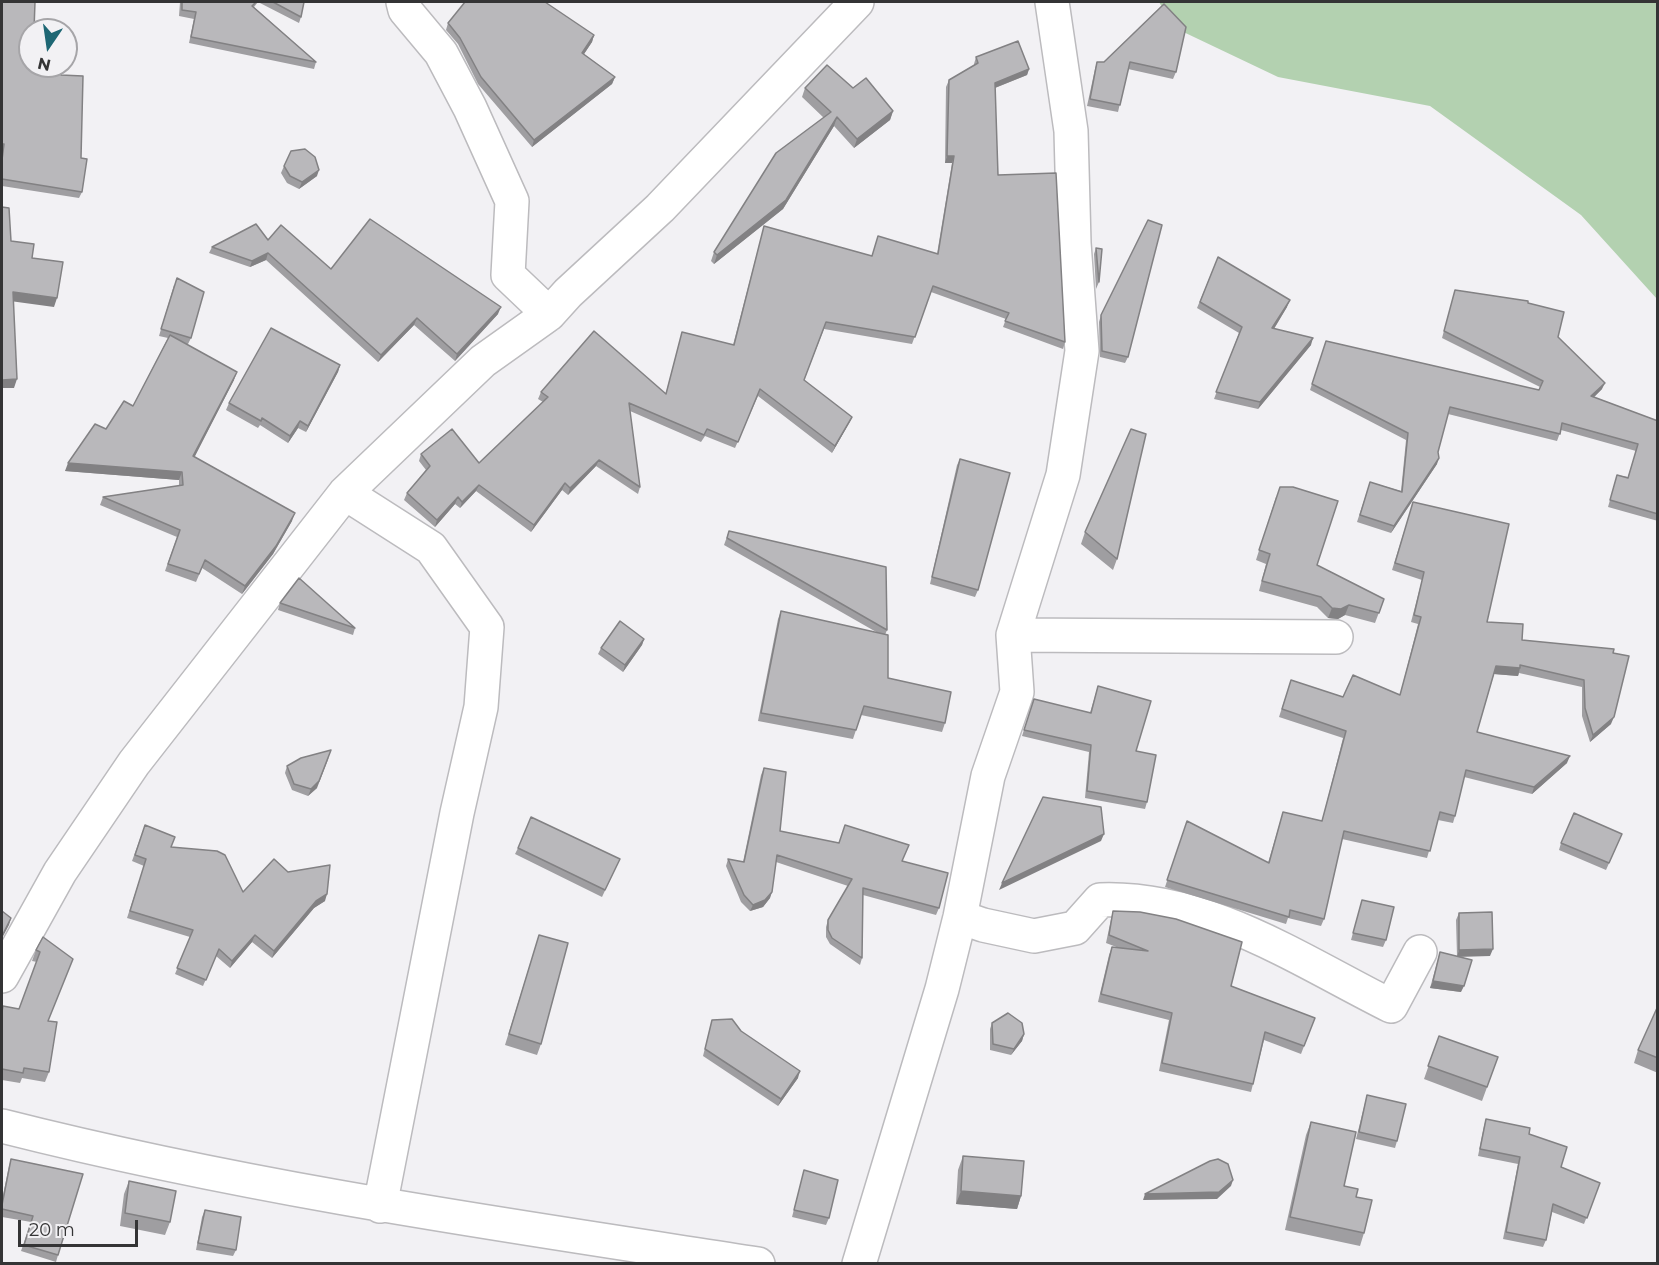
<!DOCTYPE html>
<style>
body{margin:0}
#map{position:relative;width:1659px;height:1265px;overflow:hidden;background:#f2f1f4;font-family:Montserrat,sans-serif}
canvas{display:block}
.frame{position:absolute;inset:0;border:3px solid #343435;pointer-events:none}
.north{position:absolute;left:18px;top:18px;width:60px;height:60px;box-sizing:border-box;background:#f2f1f4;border:2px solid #a6a5a8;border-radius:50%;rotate:193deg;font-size:16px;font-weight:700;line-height:24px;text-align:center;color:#343435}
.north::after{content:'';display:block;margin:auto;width:21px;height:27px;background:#1e6774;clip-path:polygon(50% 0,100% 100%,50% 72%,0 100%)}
.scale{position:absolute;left:18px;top:1220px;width:120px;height:27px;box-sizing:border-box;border:3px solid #343435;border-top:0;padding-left:8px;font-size:18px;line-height:21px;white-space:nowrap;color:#343435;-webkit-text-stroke:4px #f2f1f4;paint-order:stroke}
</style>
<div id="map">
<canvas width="1659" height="1265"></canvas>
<div class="frame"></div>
<div class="north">N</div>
<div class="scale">20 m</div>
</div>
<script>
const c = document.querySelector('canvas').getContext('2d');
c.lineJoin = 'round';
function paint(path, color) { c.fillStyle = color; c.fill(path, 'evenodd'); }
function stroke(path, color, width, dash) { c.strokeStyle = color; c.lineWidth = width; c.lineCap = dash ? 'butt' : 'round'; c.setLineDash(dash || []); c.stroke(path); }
paint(new Path2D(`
 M1159 2H1657V299L1581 215 1430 106 1278 77 1175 28Z`), '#b3d1b0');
const minor = new Path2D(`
 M403 2 405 10 441 53 470 108 512 201 508 275 549 314
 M345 493 431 548 487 627 481 707 457 813 380 1206
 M1013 635 1336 637
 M960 917 983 925 1034 936 1075 928 1100 900C1206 896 1299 960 1391 1006L1420 952
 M2 976 60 872 134 763 345 493 483 361 549 314 568 293 660 208 857 2
 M2 1126C250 1189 504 1225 758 1264
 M859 1264 942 989 960 917 988 776 1017 692 1013 635 1063 475 1082 351 1074 243 1071 131 1052 2`);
stroke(minor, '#bcbbbe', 36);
stroke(minor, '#fff', 33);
paint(new Path2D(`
 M2 2 30 66 61 75 81 158 82 192 79 198 2 186Z
 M180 2H258L254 7 316 62 314 69 189 43 194 19 179 16Z
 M258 2H304L301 17 299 23Z
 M1164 4 1176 72 1173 79 1128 69 1118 112 1087 106 1095 69 1097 62H1104Z
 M448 23 594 35 592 42 584 54 615 77 612 84 532 147 478 84 458 44 446 30Z
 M976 57 1029 69 1027 75 995 88 998 175 1065 342 1063 349 1003 327 1006 319 931 292 912 344 824 329 804 380 852 417 849 423 832 453 758 396 735 448 705 436 701 442 630 411 640 487 638 494 596 466 568 495 562 490 531 532 476 491 460 508 455 504 435 527 404 500 407 493 426 470 419 461 421 454 479 463 543 402 538 399 541 392 666 393 682 332 733 345 764 226 871 256 937 254 952 163H945L946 87 949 80 974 65V64Z
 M805 88H853L893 111 890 120 854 148 834 126 783 209 714 264 711 261 714 252 824 118 802 97Z
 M284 166 317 176 299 189 287 183 281 173Z
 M268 240 331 269 498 314 455 361 414 325 378 362 266 260 250 267 209 253 212 247Z
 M1096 248 1099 282 1096 289 1094 254Z
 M1218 257 1287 307 1274 329 1311 345 1258 409 1214 399 1239 333 1197 308Z
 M174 285 191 338 188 344H185L234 380 194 457 292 521 273 554 242 594 202 568 196 582 165 571 177 537 100 505 103 497 179 486V480L65 471 106 429 133 406 168 338 159 336Z
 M1455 290 1528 303 1558 337 1602 389 1594 397 1658 421V521L1608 507 1617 475 1628 477 1636 451 1561 430 1557 441 1448 414 1438 452 1437 464 1391 533 1357 522 1370 482 1401 491 1406 440 1310 390 1326 341 1539 390 1540 387 1442 338Z
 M1101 315 1128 357 1125 363 1100 357 1099 322Z
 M340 365 338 372 306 432 298 428 288 443 260 425 258 428 226 410 229 403Z
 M960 459 978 590 975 597 930 584 957 465Z
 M1276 497 1317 565 1384 599 1375 623 1345 615 1338 619 1328 618 1317 607 1259 591 1266 564 1256 560Z
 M1411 509 1487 622 1522 640 1613 653 1611 724 1590 742 1582 716V687L1519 673 1518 676 1494 674 1477 732 1567 763 1532 794 1464 777 1455 816 1453 823 1438 820 1427 858 1342 839 1324 919 1321 926 1288 918 1286 924 1165 887 1187 821 1268 863 1283 812 1322 821 1343 738 1279 717 1291 680 1343 697 1400 695 1418 624 1411 622 1422 580 1392 570Z
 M729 531 887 630 885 635 888 678 945 723 942 732 861 715 853 739 758 721 778 619 781 611 878 633 724 545Z
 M1085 532 1117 559 1113 570 1081 544Z
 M280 603 355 628 353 635 278 610Z
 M644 639 642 645 623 672 598 654 601 648Z
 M1098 686 1136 751 1147 802 1145 809 1085 798 1089 752 1022 736 1034 699 1090 713Z
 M287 766 317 788 308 796 292 790 285 773Z
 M764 768 780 831 902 861 939 908 936 915 863 895 862 958 860 965 830 944 826 937V927L828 920 848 886 776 862 770 898 763 907 750 911 741 902 726 866 728 859 743 862 761 775Z
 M145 825 171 847 243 892 288 872 325 901 314 908 272 958 252 942 230 968 216 956 203 986 175 974 190 937 127 918 144 866 132 861Z
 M1622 834 1606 870 1559 850 1561 843Z
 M518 848 617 865 602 897 515 854Z
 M1362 900 1386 940 1383 947 1351 940Z
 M1113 911 1231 986 1315 1018 1301 1054 1264 1040 1251 1092 1159 1071 1169 1020 1098 1002 1109 955 1112 947 1119 948 1106 943 1111 919Z
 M1459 913 1490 956H1459L1461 992 1430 988 1440 952 1457 956 1456 920Z
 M539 935 541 1044 537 1055 505 1045Z
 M43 937 48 1021 49 1072 45 1082 22 1078 20 1083 2 1080V1009L3 1006 19 1009 37 962 32 961 36 950Z
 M1658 1008V1073L1634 1063 1638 1050Z
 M712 1020 741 1031 798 1078 778 1106 703 1056Z
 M992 1023 1024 1034 1022 1041 1011 1055 990 1050V1029Z
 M1439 1036 1498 1057 1482 1101 1424 1079Z
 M1367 1095 1397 1141 1395 1148 1356 1139Z
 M1486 1119 1529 1134 1561 1167 1600 1183 1584 1224 1552 1212 1546 1240 1543 1247 1503 1239 1518 1164 1478 1156 1484 1126Z
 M1311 1122 1344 1186 1356 1197 1364 1233 1360 1246 1285 1230 1306 1135Z
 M963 1156 1021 1196 1017 1209 956 1204 958 1170Z
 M11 1159 58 1255 56 1262 21 1251 31 1222 2 1217V1200L9 1166Z
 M804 1170 829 1218 826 1225 792 1217Z
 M129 1181 170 1222 165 1235 120 1226 124 1194Z
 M205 1210 236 1250 233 1256 196 1250 202 1217Z`), '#9f9ea1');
paint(new Path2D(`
 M594 35 592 42 580 60 582 53Z
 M1029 69 1027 75 992 89 995 83Z
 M615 77 612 84 532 147 534 140Z
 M893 111 890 120 854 148 857 139Z
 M837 117 834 126 783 209 714 264 717 255Z
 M947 156H954L952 163H945Z
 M319 170 317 176 299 189 302 182Z
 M268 253 266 260 250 267 252 261Z
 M13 292 57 298 54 307 10 301Z
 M1290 300 1287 307 1270 335 1272 328Z
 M501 307 498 314 455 361 457 354Z
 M417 318 414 325 378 362 381 355Z
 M1313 338 1311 345 1258 409 1260 402Z
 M340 365 338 372 306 432 308 426Z
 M237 372 234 380 191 464 193 456Z
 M17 379 14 388H2V380Z
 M1605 383 1602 389 1588 403 1591 396Z
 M852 417 849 423 832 453 835 446Z
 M300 421 298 428 288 443 290 436Z
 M1439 458 1437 464 1391 533 1394 526Z
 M599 460 596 466 568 495 570 488Z
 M68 463 182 472 179 480 65 471Z
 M565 483 562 490 531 532 534 525Z
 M479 485 476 491 460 508 462 502Z
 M458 497 455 504 435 527 437 520Z
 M295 513 292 521 273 554 242 594 245 586Z
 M1349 605 1345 615 1338 619 1328 618 1332 608Z
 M644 639 642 645 623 672 625 665Z
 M1496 666 1520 668 1518 676 1494 674Z
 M1614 717 1611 724 1590 742 1593 735Z
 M1570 756 1567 763 1532 794 1534 787Z
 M329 757 317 788 308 796 311 789Z
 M1104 834 1101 841 999 890 1002 883Z
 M772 892 770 898 763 907 750 911 753 905Z
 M327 894 325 901 314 908 272 958 274 951 316 901Z
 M11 918 9 925 2 938V936Z
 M255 935 252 942 230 968 232 961Z
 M1493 949 1490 956 1457 957 1459 950Z
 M1433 981 1464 986 1461 992 1430 988Z
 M1024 1034 1022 1041 1011 1055 1014 1049Z
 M800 1071 798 1078 778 1106 781 1099Z
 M1233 1180 1231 1186 1217 1199 1143 1200 1145 1194Z
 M961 1191 1021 1196 1017 1209 956 1204Z`), '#828183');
const building = new Path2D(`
 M2 2H35L34 30H30V66H63L61 75 83 76 81 158 87 159 82 192 2 179V160L4 144H2Z
 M182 2H256L252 6 316 62 191 37 196 12 182 10Z
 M273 2H304L301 17Z
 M465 2H545L594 35 582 53 615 77 534 140 481 77 460 38 448 23Z
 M1164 4 1186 27 1176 72 1130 62 1120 105 1090 99 1097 62H1104Z
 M1018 41 1029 69 995 83 998 175 1056 173 1065 342 1005 321 1009 313 933 286 915 337 826 322 804 380 852 417 835 446 760 389 738 442 707 429 704 435 629 403 640 487 599 460 570 488 565 483 534 525 479 485 462 502 458 497 437 520 407 493 430 466 421 454 452 429 479 463 548 397 541 392 594 331 666 394 682 332 734 345 764 226 872 256 878 236 938 254 954 156H947L949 80 978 63 976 57Z
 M827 65 853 88 866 78 893 111 857 139 837 117 786 200 717 255 714 252 776 153 831 112 805 88Z
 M305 149 315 157 319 170 302 182 290 176 284 166 291 151Z
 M2 207 9 208 11 241 34 244 32 258 63 262 57 298 13 292 17 379 2 380Z
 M370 219 501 307 457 354 417 318 381 355 268 253 252 261 212 247 256 224 268 240 281 225 331 269Z
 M1148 220 1162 225 1128 357 1102 351 1101 315Z
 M1096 248 1102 249 1099 282Z
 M1218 257 1290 300 1272 328 1313 338 1260 402 1216 392 1242 327 1200 302Z
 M177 278 204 292 191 338 161 329Z
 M1455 290 1528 301V303L1564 312 1558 337 1605 383 1591 396 1658 421V514L1610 500 1617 475 1628 478 1638 444 1562 423 1560 434 1450 407 1438 452 1439 458 1394 526 1360 515 1370 482 1402 492 1408 433 1312 384 1326 341 1539 390 1543 381 1444 331Z
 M271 328 340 365 308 426 300 421 290 436 262 418 261 421 229 403Z
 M170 335 237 372 193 456 295 513 276 546 245 586 205 560 199 574 168 564 180 530 103 497 183 485 182 472 68 463 95 424 106 429 124 401 133 406Z
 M1131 429 1146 434 1117 559 1085 532Z
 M960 459 1010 473 978 590 932 577Z
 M1280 487H1293L1338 501 1317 565 1384 599 1379 613 1349 605 1341 609 1332 608 1321 597 1262 581 1270 554 1259 550Z
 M1413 502 1509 524 1487 622 1523 624 1522 640 1614 649 1613 653 1629 656 1614 717 1593 735 1585 708 1584 680 1520 665V668L1496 666 1477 732 1570 756 1534 787 1466 770 1455 816 1440 812 1430 851 1344 831 1324 919 1290 910 1289 917 1167 880 1187 821 1269 863 1283 812 1322 821 1346 731 1282 709 1291 680 1343 697 1353 675 1400 695 1421 617 1414 615 1424 572 1395 563Z
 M729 531 886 567 887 630 727 538Z
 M299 578 355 628 280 603Z
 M781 611 888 635V678L951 692 945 723 864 706 856 730 761 713Z
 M620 621 644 639 625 665 601 648Z
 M1098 686 1151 701 1136 751 1156 755 1147 802 1087 791 1091 745 1024 730 1034 699 1091 713Z
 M331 750 319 781 311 789 294 784 287 766 301 758Z
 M764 768 786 772 780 831 839 843 845 825 909 845 902 861 948 873 939 908 863 888 862 958 832 938 828 930V920L852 879 777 855 772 892 765 900 753 905 744 895 728 859 744 862Z
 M1043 797 1101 807 1104 834 1002 883Z
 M1574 813 1622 834 1609 863 1561 843Z
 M531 817 620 859 605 890 518 848Z
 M145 825 175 837 171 847 217 851 225 855 243 892 274 859 288 872 330 865 327 894 316 901 274 951 255 935 232 961 219 949 206 980 177 968 193 930 130 911 146 859 135 855Z
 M1362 900 1394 907 1386 940 1353 933Z
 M2 911 11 918 2 936Z
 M1113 911 1140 912 1176 919 1242 942 1231 986 1315 1018 1304 1046 1265 1032 1253 1084 1162 1063 1172 1013 1101 994 1112 947 1148 951 1109 935Z
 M1492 912 1493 949 1459 950V913Z
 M539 935 568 943 541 1044 509 1034Z
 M43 937 73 959 48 1021 57 1022 49 1072 24 1068 23 1073 2 1069V1012L3 1006 19 1009 40 952 36 950Z
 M1440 952 1472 960 1464 986 1433 981Z
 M1657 1008H1658V1058L1638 1050Z
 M1008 1013 1022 1023 1024 1034 1014 1049 993 1044 992 1023Z
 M732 1019 741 1031 800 1071 781 1099 705 1049 712 1020Z
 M1439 1036 1498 1057 1487 1087 1428 1066Z
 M1367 1095 1406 1104 1397 1141 1359 1132Z
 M1486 1119 1530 1128 1529 1134 1567 1147 1561 1167 1600 1183 1587 1218 1553 1204 1546 1240 1506 1232 1520 1157 1480 1149Z
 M1311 1122 1356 1132 1344 1186 1358 1189 1356 1197 1372 1200 1364 1233 1290 1217Z
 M963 1156 1024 1161 1021 1196 961 1191Z
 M11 1159 83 1174 58 1255 24 1245 33 1216 2 1209V1205Z
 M1218 1159 1228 1164 1233 1180 1219 1192 1145 1194 1210 1161Z
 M804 1170 838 1180 829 1218 794 1210Z
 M129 1181 176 1191 170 1222 125 1213Z
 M205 1210 241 1217 236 1250 198 1243Z`);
paint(building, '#b9b8bb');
stroke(building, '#828183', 1.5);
</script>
